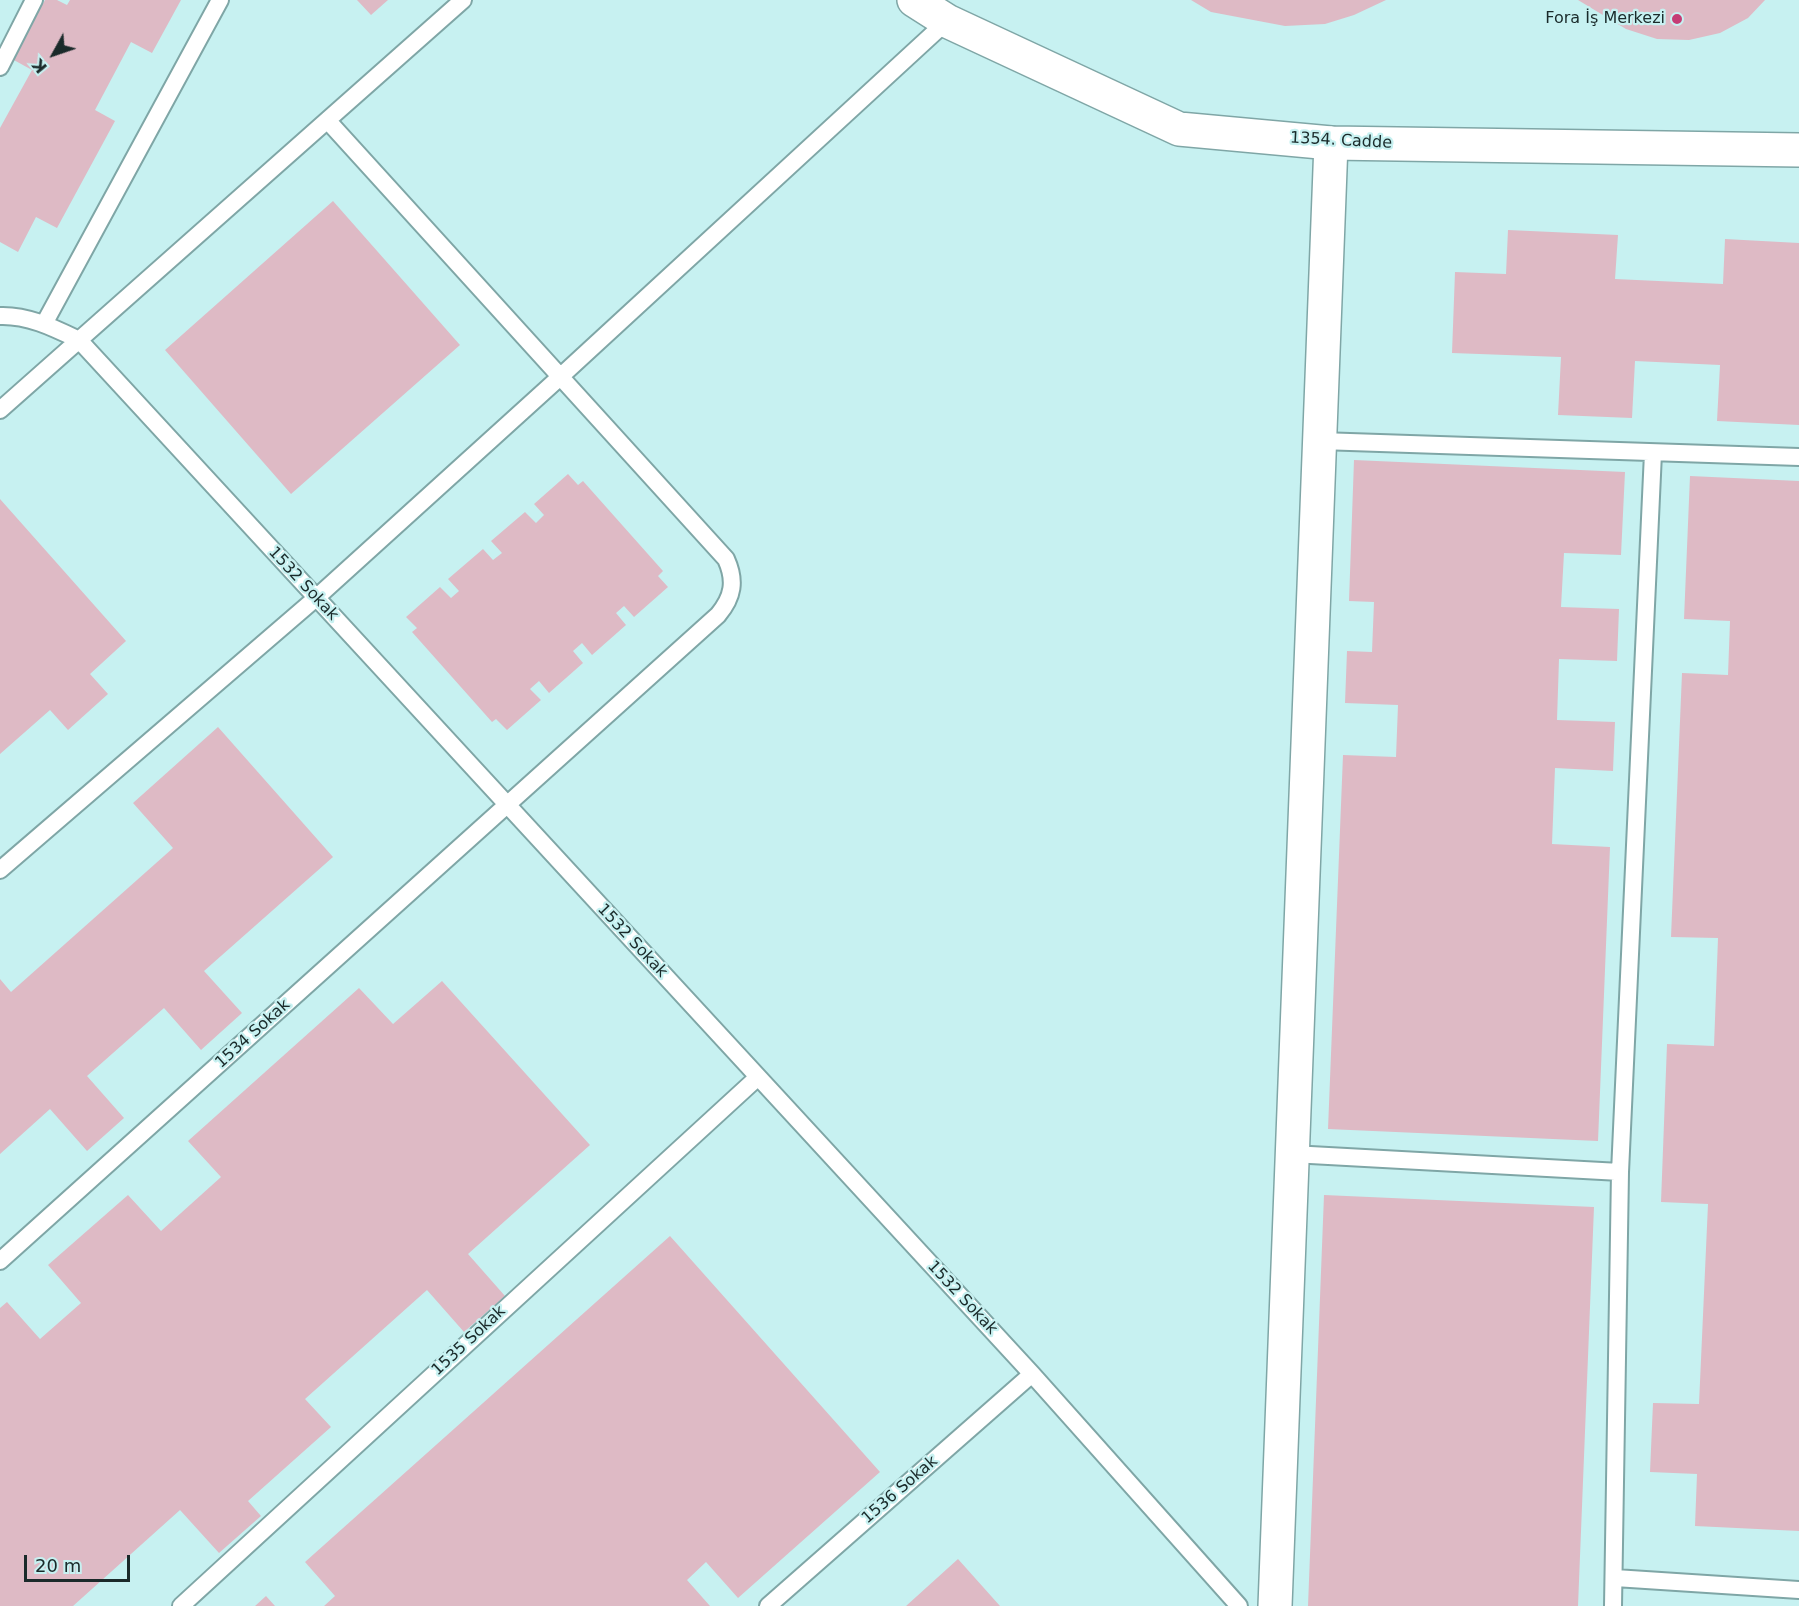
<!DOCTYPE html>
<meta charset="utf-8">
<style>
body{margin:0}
#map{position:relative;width:1799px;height:1606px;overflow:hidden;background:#c7f1f1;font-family:"DejaVu Sans",sans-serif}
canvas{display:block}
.north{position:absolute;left:24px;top:24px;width:60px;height:60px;-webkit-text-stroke:4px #c7f1f1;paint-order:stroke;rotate:230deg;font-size:16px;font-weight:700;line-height:24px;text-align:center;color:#1a2a2a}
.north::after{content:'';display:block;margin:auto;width:21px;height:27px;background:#1a2a2a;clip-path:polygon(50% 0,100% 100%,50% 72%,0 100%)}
.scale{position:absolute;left:24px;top:1555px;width:106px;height:27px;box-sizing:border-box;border:3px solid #1a2a2a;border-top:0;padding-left:8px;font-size:18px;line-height:21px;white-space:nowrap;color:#1a2a2a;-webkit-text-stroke:4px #c7f1f1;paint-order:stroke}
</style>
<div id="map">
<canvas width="1799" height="1606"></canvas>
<div class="north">K</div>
<div class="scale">20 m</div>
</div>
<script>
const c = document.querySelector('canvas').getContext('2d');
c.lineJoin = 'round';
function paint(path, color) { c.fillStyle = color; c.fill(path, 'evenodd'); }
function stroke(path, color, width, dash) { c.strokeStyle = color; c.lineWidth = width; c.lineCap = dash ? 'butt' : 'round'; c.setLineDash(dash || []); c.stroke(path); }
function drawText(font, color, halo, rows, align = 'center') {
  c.font = font + ' "DejaVu Sans",sans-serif'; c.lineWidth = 4.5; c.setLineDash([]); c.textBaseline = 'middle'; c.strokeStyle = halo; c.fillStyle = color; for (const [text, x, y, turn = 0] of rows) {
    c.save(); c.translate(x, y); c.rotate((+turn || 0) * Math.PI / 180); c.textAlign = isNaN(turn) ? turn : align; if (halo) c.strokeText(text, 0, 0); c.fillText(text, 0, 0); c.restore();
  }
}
paint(new Path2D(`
 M45 0H57L67 5 70 0H181L152 53 131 42 95 110 115 121 57 228 36 217 18 252 0 242V128L32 70 12 59Z
 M357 0H388L371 15Z
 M1191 0H1386L1354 15 1325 24 1285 26 1211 12Z
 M1578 0H1765L1748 18 1720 33 1689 40 1657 39 1626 29Z
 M333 201 460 345 291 494 165 350Z
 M1508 230 1618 235 1615 279 1723 284 1725 239 1799 243V425L1717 421 1720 365 1635 361 1632 418 1558 415 1561 357 1452 353 1455 272 1506 274Z
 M1354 460 1625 472 1621 555 1564 553 1561 607 1619 609 1617 661 1559 659 1557 720 1615 722 1613 771 1555 768 1552 844 1610 847 1598 1141 1328 1129 1343 755 1396 757 1398 705 1345 703 1347 651 1372 652 1374 602 1349 601Z
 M568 474 578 485 583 481 663 571 658 576 668 587 634 617 624 606 616 613 626 625 592 655 582 643 573 651 583 663 549 693 539 681 530 689 541 700 507 730 496 719 492 722 412 632 417 628 406 617 440 587 451 598 459 591 448 579 483 549 493 560 502 553 491 541 525 512 536 523 544 515 534 504Z
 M1690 476 1799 481V1531L1695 1526 1697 1474 1650 1472 1653 1403 1699 1404 1708 1204 1661 1202 1667 1044 1714 1046 1718 938 1671 937 1682 673 1728 675 1730 621 1684 619Z
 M0 499 126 641 90 674 108 694 68 730 50 710 0 754Z
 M218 727 333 857 204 971 242 1013 201 1050 164 1008 87 1076 124 1118 87 1151 50 1109 0 1154V979L11 992 173 848 133 803Z
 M442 981 590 1145 468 1254 505 1296 464 1332 427 1290 305 1399 331 1427 248 1501 261 1516 219 1553 180 1510 73 1606H0V1308L7 1302 40 1339 81 1303 48 1265 128 1195 161 1231 221 1177 188 1141 359 988 393 1024Z
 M1324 1195 1594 1207 1578 1606H1308Z
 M670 1236 880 1472 738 1598 706 1562 687 1580 710 1606H324L335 1596 305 1562Z
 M958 1559 1000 1606H906Z
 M266 1596 275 1606H255Z`), '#debac5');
const service = new Path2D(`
 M0 67 34 0
 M0 316C28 315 54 328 79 340L1032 1374 1239 1606
 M44 324 220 0
 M0 410 463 0
 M1320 441 1799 457
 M0 870 316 598 560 377 947 21
 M1292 1154 1620 1172
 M0 1261 718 615C733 597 736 581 726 559L328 121
 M1615 1578 1799 1590
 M181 1606 758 1077
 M768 1606 1032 1374
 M1613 1606 1620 1172 1653 453`);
const minor = new Path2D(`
 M1275 1606 1331 143`);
const secondary = new Path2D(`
 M914 0 947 21 1179 129 1331 143 1799 150`);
stroke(service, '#7fa6a6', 20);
stroke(minor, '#7fa6a6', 36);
stroke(secondary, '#7fa6a6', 36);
stroke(service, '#fff', 16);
stroke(minor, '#fff', 33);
stroke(secondary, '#fff', 33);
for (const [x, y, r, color] of [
 [1677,19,6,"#c53c75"]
]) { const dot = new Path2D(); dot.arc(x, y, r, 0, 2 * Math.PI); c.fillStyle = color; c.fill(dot); stroke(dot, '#c7f1f1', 2); }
drawText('16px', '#1a2a2a', '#c7f1f1', [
 ["Fora İş Merkezi",1665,19]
], 'right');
drawText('16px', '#1a2a2a', '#c7f1f1', [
 ["1354. Cadde",1341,141,3],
 ["1532 Sokak",303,584,47],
 ["1532 Sokak",632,941,47],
 ["1534 Sokak",253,1034,-42],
 ["1532 Sokak",962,1298,47],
 ["1535 Sokak",469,1341,-43],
 ["1536 Sokak",900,1490,-41]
]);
</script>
